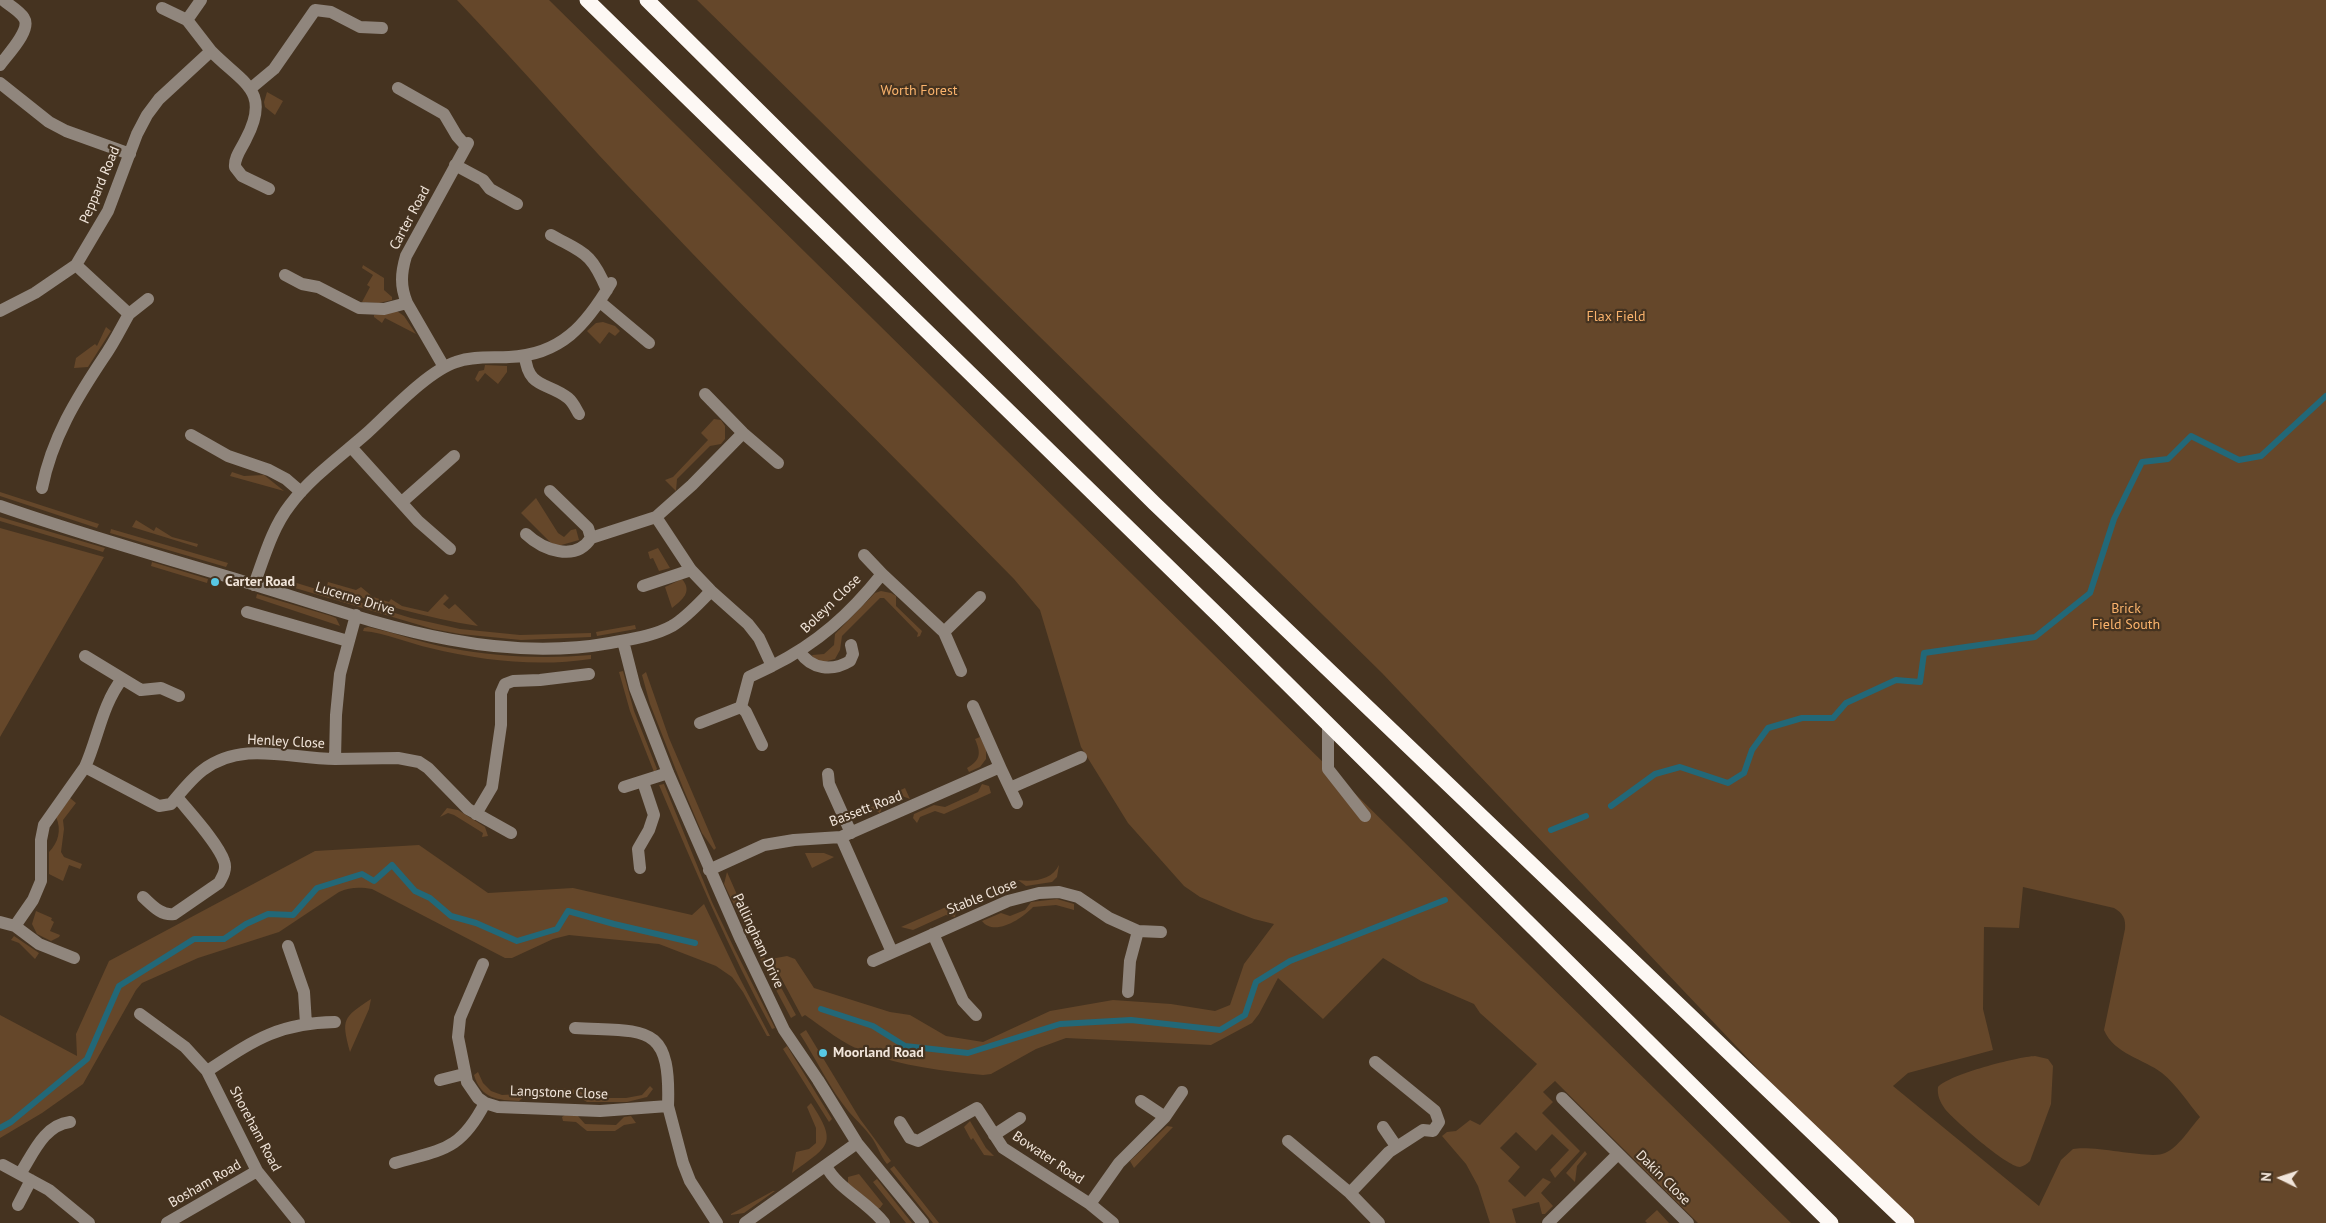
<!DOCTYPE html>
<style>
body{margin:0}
#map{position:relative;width:2326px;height:1223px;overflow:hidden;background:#453320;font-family:"PT Sans",sans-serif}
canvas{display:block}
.north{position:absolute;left:2256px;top:1153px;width:50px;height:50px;-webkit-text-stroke:4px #453320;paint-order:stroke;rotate:274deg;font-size:14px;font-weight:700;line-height:20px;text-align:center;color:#f1e5da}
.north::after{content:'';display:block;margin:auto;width:18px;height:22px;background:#f1e5da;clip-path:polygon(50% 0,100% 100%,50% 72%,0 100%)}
</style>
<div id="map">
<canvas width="2326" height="1223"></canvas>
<div class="north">N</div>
</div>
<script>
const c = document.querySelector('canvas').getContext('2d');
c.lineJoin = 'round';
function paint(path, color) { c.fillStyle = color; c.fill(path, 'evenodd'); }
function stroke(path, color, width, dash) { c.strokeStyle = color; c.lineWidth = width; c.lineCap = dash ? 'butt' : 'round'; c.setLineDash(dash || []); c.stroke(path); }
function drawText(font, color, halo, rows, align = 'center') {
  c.font = font + ' "PT Sans",sans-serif'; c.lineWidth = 4.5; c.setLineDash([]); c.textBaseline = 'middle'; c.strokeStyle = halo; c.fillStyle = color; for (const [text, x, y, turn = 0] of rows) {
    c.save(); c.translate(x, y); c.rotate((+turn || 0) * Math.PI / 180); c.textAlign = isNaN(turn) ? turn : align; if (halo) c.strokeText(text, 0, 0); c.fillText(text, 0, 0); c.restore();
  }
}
paint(new Path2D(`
 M457 0H549L1791 1223H1698L1555 1081 1543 1092 1553 1102 1542 1113 1580 1151 1555 1178 1550 1170 1569 1150 1552 1134 1536 1151 1516 1132 1500 1148 1520 1167 1508 1181 1525 1197 1543 1178 1551 1182 1541 1193 1553 1206 1545 1214H1542L1539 1202 1512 1209 1516 1223H1490L1478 1186 1466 1164 1442 1136 1447 1132 1456 1131 1470 1120 1480 1125 1537 1064 1480 1013 1474 1004 1421 981 1383 958 1323 1019 1278 978 1259 1014 1252 1023 1211 1045 1066 1038 1036 1049 991 1074 983 1075C944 1071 901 1066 865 1052 843 1044 824 1028 805 1015L802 1017 771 959 787 956 795 959 814 988 890 1012 910 1015 946 1036 983 1042 1050 1011 1113 1000 1171 1004 1215 1011 1230 1005 1244 964 1274 924 1254 919 1233 911 1200 897 1184 886 1128 823 1081 747 1040 610 1014 579C893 455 768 334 649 208 583 140 522 68 457 0Z
 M697 0H2326V1223H1904L1382 673ZM2023 887 2114 908C2123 913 2126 919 2125 929L2104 1030C2114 1054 2144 1059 2162 1073 2177 1085 2188 1103 2200 1117 2190 1128 2179 1147 2165 1153 2152 1160 2096 1145 2073 1149L2061 1160 2039 1206 1893 1086 1908 1073 1993 1050 1983 1009 1984 927 2019 928Z
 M267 92 283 101 275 115 265 107 264 102Z
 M363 265 384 278V290L392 297V300L379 303 362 302 370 287 367 285 373 275 362 268Z
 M397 311 404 316 416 334 385 318 382 323 374 317V315Z
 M603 322 615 326 620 331 615 336 609 332 600 344 587 331 596 323Z
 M106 327 111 331 88 367 74 368 76 358 95 344 97 346Z
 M485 365 507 366V372L498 384 485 373 478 382 475 379 479 371 484 370Z
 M714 419 721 420 725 426V439L721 444 710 446 677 479 676 491 665 480 673 477 708 440 701 433Z
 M232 472 244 476 264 475 284 491 230 476Z
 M0 492 99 524 97 528 0 496Z
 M536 498 558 533 564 537 571 530 576 529 579 540 558 546 551 543 521 513Z
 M0 517 105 548 103 552 0 521Z
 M136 520 154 531 156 527 172 537 198 544 197 547 132 527Z
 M0 528 104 557 0 737Z
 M111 529 228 563 226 567 110 533Z
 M658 548 670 568 659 571 653 558 650 559 648 552Z
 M152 562 208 579 207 583 151 566Z
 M277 577 411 618 460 629 520 635 591 633V637L521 640 460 634 433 629 285 585 276 580Z
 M682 579C693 592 682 600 672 608L665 587Z
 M328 582 356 590 361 587 373 597 389 602 391 599 402 606 428 612 445 594 449 598 443 604 449 609 455 604 478 626C426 618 376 603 327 586Z
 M881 591 891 593 896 596V606L922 631 920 636 917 637 918 633 884 598H880L842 636 840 650 835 659 824 662 814 660 812 655 824 654 834 645 835 634 875 593Z
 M257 594 331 616 336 618 340 626 256 598Z
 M635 625 636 629 597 636 596 632Z
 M368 627C396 633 422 643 450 648 497 657 544 659 591 655V659C538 667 483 661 430 648 408 643 386 633 363 631L364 628Z
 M623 671 634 711 657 769 654 772 630 711 619 672Z
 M646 672 669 738 716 848 714 850 702 833 683 788 650 704 642 675Z
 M980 737 986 749V759L980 767 969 772 967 768C981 760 981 753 975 739Z
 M664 784 712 902 735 950 775 1028 772 1029C729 950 694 868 659 785Z
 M982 784 989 786 991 793 944 814 935 811 920 817 917 823 913 818 914 814 934 805 945 807 978 792Z
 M905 788 910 799 902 796 884 804 880 813 875 810 855 818 850 817 876 805 879 800Z
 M70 798 76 803 63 820 64 829 61 852 64 857 82 864 80 869 69 865 63 881 49 874V852C58 843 62 830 56 817Z
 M447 808 458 810 485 827 488 836 482 837 483 833 454 815 448 813 440 817Z
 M419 845 488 893 573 888 692 915 704 904 737 973 770 1036H767L743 992 732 977 716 966 659 944 569 935 553 939 512 958H505L372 889C360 887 350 887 339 892L279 932 198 958 142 983 136 990 83 1084 42 1113 0 1138V1015L77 1056 76 1034 109 961 315 851Z
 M805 853H824L834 857 812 868Z
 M1059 865 1057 877 1052 882 1026 886 1018 880C1034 882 1052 880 1059 865Z
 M727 872 764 956 796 1015 791 1018 768 975 724 884Z
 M1057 899 1074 904V910L1056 905 1033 907C1022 919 994 937 982 921L1001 913 1010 916 1025 910 1031 902Z
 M955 903 957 907 955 917 946 915 913 930 901 927Z
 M36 911 52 918 51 920 54 922 50 931 60 935 59 937 51 941 37 934 32 924Z
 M14 936 39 953 35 959 19 943 11 940Z
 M371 999 369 1009 350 1052C341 1018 343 1018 371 999Z
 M806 1030 860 1119 891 1161 887 1164C880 1155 878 1147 872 1138 865 1128 857 1121 849 1112 830 1089 816 1059 800 1034Z
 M787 1046 832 1119 829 1122 783 1049Z
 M2035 1056 2048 1059 2053 1066 2051 1104 2030 1161C2027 1164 2024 1166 2020 1167 2007 1167 1954 1120 1945 1109 1940 1102 1937 1095 1938 1087 1950 1074 2017 1057 2035 1056Z
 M478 1072 483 1083 491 1091 502 1095 519 1094 531 1088H557L577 1090 591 1098H626L642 1095 650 1086 653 1089 647 1097 627 1102H587L574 1094 529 1093 519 1101C498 1100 481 1099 474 1075Z
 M811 1103C839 1145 828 1146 792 1173L796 1152 809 1149 816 1143V1128L807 1107Z
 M565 1115 578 1116 585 1124 616 1125 624 1117 631 1116 636 1123 624 1125 615 1131H587L576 1122 563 1121 562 1117Z
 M970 1121 986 1148 994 1156 984 1155 973 1138 971 1140 964 1127Z
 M1167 1126 1173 1127 1134 1168 1130 1161Z
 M1585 1151 1587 1154 1577 1166 1575 1182 1566 1173Z
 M894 1166 939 1223H933L890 1169Z
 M859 1174 883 1204 880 1208H877L848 1184V1177Z
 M877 1179 912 1223H906L873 1182Z
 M773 1191H775L744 1213 731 1215V1214Z
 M1657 1210 1669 1223H1647L1645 1221Z`), '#65472a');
stroke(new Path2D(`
 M1611 806 1655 774 1680 767 1728 783 1744 773 1752 750 1768 728 1802 718H1833L1846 703 1896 680 1920 682 1924 653 2035 637 2090 593 2114 519 2142 462 2168 459 2191 436 2239 460 2261 456 2326 396
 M1551 830 1586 816
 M821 1009 873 1026 905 1046 968 1053 1060 1024 1131 1020 1220 1030 1245 1015 1256 982 1290 961 1445 900
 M0 1128 11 1122 87 1059 119 986 194 939H224L246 924 268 914 293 915 317 888 362 874 374 881 392 865 415 891 430 898 451 916 476 923 517 941 557 929 568 911 614 924 695 943`), '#226878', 6);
stroke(new Path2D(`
 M162 8 187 20 211 51
 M187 20 201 0
 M0 65C7 55 32 30 24 18 20 11 9 5 3 0
 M0 83 49 122 66 131 130 154
 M398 88 444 114 457 136 466 146
 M250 89 274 69 315 10 331 12 360 27 382 28
 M455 165 483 180 490 189 517 204
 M551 235C585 254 591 252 607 290
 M285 275 302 284 318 287 359 308 384 309 407 303
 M600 302 649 343
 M0 311 35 293 76 265 108 211 137 134 147 115 159 99 211 51C242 83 272 90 246 139 242 148 234 157 235 167L242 176 269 189
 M129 314 148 299
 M525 356C528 389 548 382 568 398 573 402 576 409 579 414
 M444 367 407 303C400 286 401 273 406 256L468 143
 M705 394 743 433 778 463
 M743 433 692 485 656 517 691 570 711 591 748 624 759 638 772 666C818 643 850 614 882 574L944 632 961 671
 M191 435 228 456 269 470 286 479 301 492
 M351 447 418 521 450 549
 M42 488C52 438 76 399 104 357 114 343 121 328 129 314L76 265
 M550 491 588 528 591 538
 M402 502 454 456
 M0 506C80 534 161 557 242 581 362 617 483 666 610 643 631 639 654 636 672 626 687 617 699 603 711 591
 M526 534C542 549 575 563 591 538
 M591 538 656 517
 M864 555 882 574
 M254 585C264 558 272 528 290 505 311 477 341 456 367 433 390 412 428 371 456 362 473 356 491 358 509 357 561 355 586 325 611 283
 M643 586 691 570
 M247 612 348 641
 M944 632 980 597
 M623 641 635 688 668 773 741 940 784 1030 818 1080 857 1143 923 1223
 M800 652C811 669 832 672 850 661L853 654 851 645
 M85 656 141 690 161 688 179 696
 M973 706 1000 767
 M700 723 741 707
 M1328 724V769L1365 816
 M762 745 746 712 741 707 749 677 772 666
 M335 759 398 758 419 762 428 768 468 809 511 833
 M85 767C98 738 102 705 122 679
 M828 774 829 784 851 833
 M624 787 668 773
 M1010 788 1081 757
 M476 814 492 787 501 725V693L505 684 513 681 540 680 589 674
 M841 837 892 952
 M640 868 638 849 649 830 654 815 643 782
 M709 870 764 845 794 840 841 837 1000 767 1017 803
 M143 897C152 905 161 916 174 914L219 883C223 876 227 869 224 861 218 843 190 813 177 797
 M0 922 15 926 33 900 41 881V840L44 825 85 767 159 806 171 804C181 792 191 779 203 770 242 740 290 759 335 759L336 715 340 674 356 615
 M15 926 39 944 74 958
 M933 934 963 1001 976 1015
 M288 946 304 992 306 1024
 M873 961 1008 901 1039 893 1059 892 1078 897 1109 918 1138 931
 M483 964 460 1018 458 1037 467 1082 478 1098 485 1103 498 1107 600 1111 668 1106 683 1163 690 1181 717 1223
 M1128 992 1130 961 1138 931 1161 932
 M140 1014 185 1047 207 1071
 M575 1028C646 1032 671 1022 668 1106
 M440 1080 464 1074
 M1562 1098 1688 1223
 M1141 1101 1165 1117
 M900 1122 910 1138 918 1141 977 1108 1003 1148 1090 1204 1113 1223
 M1383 1127 1396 1146
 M994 1135 1020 1118
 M1288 1141 1350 1193 1379 1223
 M395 1163C443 1149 460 1151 485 1103
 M3 1165 49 1190 89 1223
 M826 1166C838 1189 867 1201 884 1223
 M20 1174C33 1154 44 1125 70 1122
 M1350 1193 1389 1152 1423 1130 1433 1131 1439 1122 1435 1111 1375 1062
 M1090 1204 1119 1163 1165 1117 1182 1092
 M18 1205 31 1180
 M167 1223 257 1171
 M299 1223 257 1171 207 1071C253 1041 277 1023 335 1022
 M745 1223 857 1143
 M1548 1223 1618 1154`), '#90867d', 12);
stroke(new Path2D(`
 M587 0 1222 619 1831 1223
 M647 0 1154 503 1907 1223`), '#fdf8f4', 15);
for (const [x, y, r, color] of [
 [215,582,5,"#58c8e4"],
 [823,1053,5,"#58c8e4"]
]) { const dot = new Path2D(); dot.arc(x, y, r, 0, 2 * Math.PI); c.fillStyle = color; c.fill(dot); stroke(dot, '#453320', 2); }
drawText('14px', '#fab36c', '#453320', [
 ["Worth Forest",919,91],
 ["Flax Field",1616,317],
 ["Brick",2126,609],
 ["Field South",2126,625]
]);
drawText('14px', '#f1e5da', '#453320', [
 ["Peppard Road",100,185,-67],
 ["Carter Road",410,218,-62],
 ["Lucerne Drive",355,599,17],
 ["Boleyn Close",831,604,-44],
 ["Henley Close",286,742,3],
 ["Bassett Road",866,809,-21],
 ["Stable Close",982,897,-22],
 ["Pallingham Drive",758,941,65],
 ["Langstone Close",559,1093,2],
 ["Shoreham Road",255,1129,62],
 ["Bowater Road",1048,1158,34],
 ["Dakin Close",1663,1178,45],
 ["Bosham Road",205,1184,-30]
]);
drawText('bold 14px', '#f1e5da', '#453320', [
 ["Carter Road",225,582],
 ["Moorland Road",833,1053]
], 'left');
</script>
